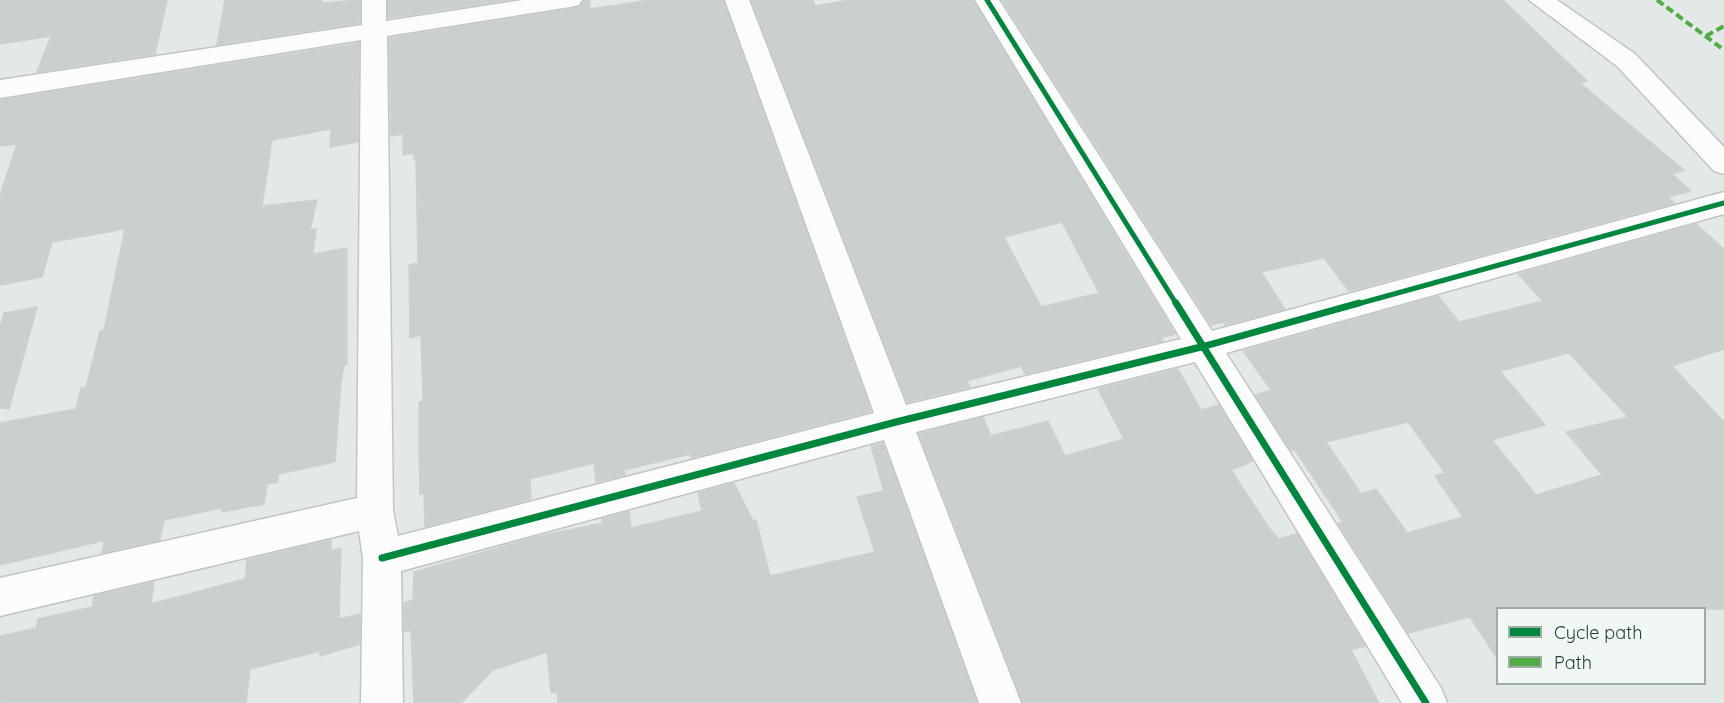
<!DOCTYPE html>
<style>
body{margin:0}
#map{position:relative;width:1724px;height:703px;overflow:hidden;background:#e3e9e6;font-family:Quicksand,sans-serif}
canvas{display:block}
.legend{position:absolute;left:1496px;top:607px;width:210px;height:78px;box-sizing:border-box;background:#f1f8f4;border:2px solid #9eada8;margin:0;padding:8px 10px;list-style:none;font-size:18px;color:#213c35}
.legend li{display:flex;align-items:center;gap:12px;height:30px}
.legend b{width:30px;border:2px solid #9eada8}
</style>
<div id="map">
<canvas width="1724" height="703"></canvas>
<ul class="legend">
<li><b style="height:8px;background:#00873e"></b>Cycle path</li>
<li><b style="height:8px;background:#52ac45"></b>Path</li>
</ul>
</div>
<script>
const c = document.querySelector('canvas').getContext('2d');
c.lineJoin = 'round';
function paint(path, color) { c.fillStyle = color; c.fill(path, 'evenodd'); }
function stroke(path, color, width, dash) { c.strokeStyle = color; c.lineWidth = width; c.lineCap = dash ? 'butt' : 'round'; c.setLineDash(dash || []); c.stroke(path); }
const building = new Path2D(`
 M0 0H167L155 54 37 72 51 36 0 44Z
 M225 0H322V3L360 0V23L217 45Z
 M388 0H508L388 18Z
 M584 0H590V9L650 0H723L871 411 691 458 690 454 624 470 625 475 596 482 594 463 530 479 531 499 425 527 424 493 420 494 419 450V402L423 401 421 335 410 338 409 265 418 263 416 159 414 160V153L403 155V134L391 136 389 38 570 9 579 7Z
 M751 0H813L815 6 850 0H973L1175 334 1161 338 1163 341 1025 374 1021 366 967 381 970 387 907 402ZM1062 222 1099 293 1041 307 1004 237Z
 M1002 0H1503L1587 81 1580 83 1684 170 1672 174 1691 191 1668 197 1674 203 1349 291 1324 258 1261 272 1285 309 1225 325 1223 322 1211 325Z
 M359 43 358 142 330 147 331 129 272 140 262 206 317 200 310 230 316 229 313 254 347 248V364L344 365 341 382 335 462 278 474V482L267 484 264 504 222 512V508L164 520 160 540 102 553 104 541H102L0 565V423L76 409 81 388 86 387 100 331 104 330 125 229 52 242 42 277 0 285V195L17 144 0 146V100Z
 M1696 224 1724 249V349L1672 366 1724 422V609H1497V658L1470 617 1408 633 1338 523 1343 522 1295 450 1291 451 1255 395 1271 390 1243 351 1438 296 1459 322 1543 301 1518 274ZM1569 353 1628 417 1566 432 1602 475 1536 495 1492 440 1545 425 1500 371ZM1408 422 1445 473 1435 476 1463 517 1407 533 1376 489 1361 494 1326 442Z
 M37 307 9 409 0 408V327L4 313Z
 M1178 369 1201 410 1219 405 1253 461 1231 470 1269 528 1279 539 1297 534 1365 646 1351 650 1379 703H1023L919 434 983 417 991 436 1048 421 1065 456 1124 439 1098 389Z
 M883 443 977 703H558L557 691 551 693 547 652 493 670 461 703H414L411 630 404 632V603L413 600 414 572 535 537 602 523V519L629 511 631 528 702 511 698 493 734 483 753 521 756 520 770 576 875 552 857 497 884 491 871 446Z
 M331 540V551L341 548 339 619 360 614V644L320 656V651L250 669 246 703H0V636L36 628 38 619 92 607 94 596 154 582 151 604 245 579 247 560Z`);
paint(building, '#cad0cd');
stroke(building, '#ccd2cf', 1.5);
const minor = new Path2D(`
 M362 0H386V21L523 0H582L579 5 570 7 387 36 393 511 398 536 874 413 725 0H749L906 405 1181 339 975 0H999L1212 331 1724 192V214L1226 353 1441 688 1447 703H1402L1195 362 916 432 1021 703H979L884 440 401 571 403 703H361L363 558 359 531 0 616V578L357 498 361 40 0 98V80L362 25Z
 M1529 0H1557L1635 54 1724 147V174L1714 171 1617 66Z`);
stroke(minor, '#c0c6c3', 3);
paint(minor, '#fbfcfb');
stroke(new Path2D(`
 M1657 0 1724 50
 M1706 36 1724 26`), '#52ac45', 4, [8, 4]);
stroke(new Path2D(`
 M987 0 1177 305
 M1354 305 1724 203`), '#00873e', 5);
stroke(new Path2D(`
 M1176 303 1426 703
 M382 558 896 422 1205 346 1359 303`), '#00873e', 7);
</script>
